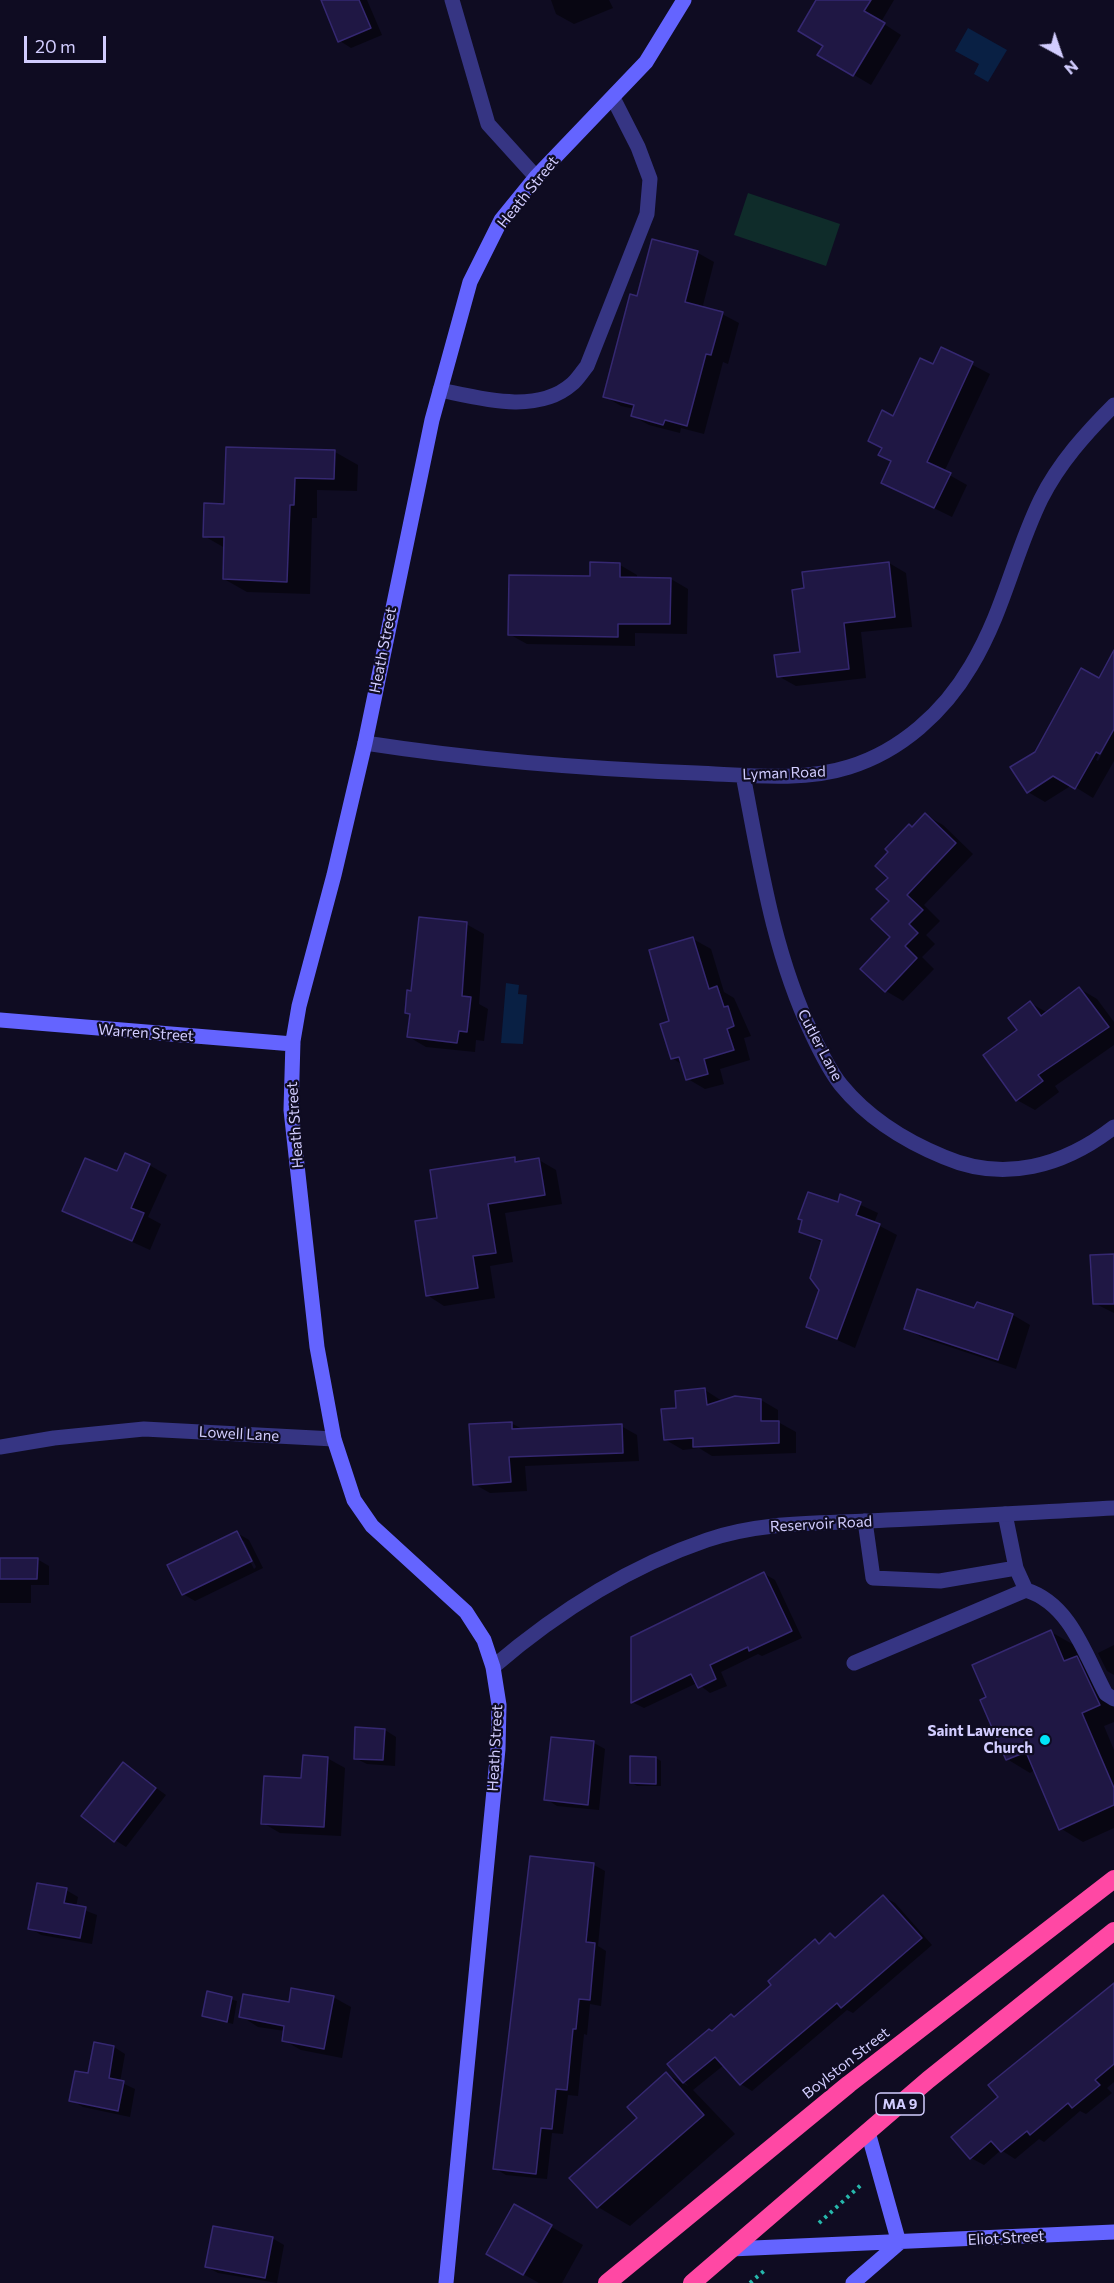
<!DOCTYPE html>
<style>
body{margin:0}
#map{position:relative;width:1114px;height:2283px;overflow:hidden;background:#0f0c22;font-family:Commissioner,sans-serif}
canvas{display:block}
.north{position:absolute;left:1030px;top:24px;width:60px;height:60px;-webkit-text-stroke:4px #0f0c22;paint-order:stroke;rotate:140deg;font-size:16px;font-weight:700;line-height:24px;text-align:center;color:#d2cdff}
.north::after{content:'';display:block;margin:auto;width:21px;height:27px;background:#d2cdff;clip-path:polygon(50% 0,100% 100%,50% 72%,0 100%)}
.scale{position:absolute;left:24px;top:36px;width:82px;height:27px;box-sizing:border-box;border:3px solid #d2cdff;border-top:0;padding-left:8px;font-size:18px;line-height:21px;white-space:nowrap;color:#d2cdff;-webkit-text-stroke:4px #0f0c22;paint-order:stroke}
</style>
<div id="map">
<canvas width="1114" height="2283"></canvas>
<div class="north">N</div>
<div class="scale">20 m</div>
</div>
<script>
const c = document.querySelector('canvas').getContext('2d');
c.lineJoin = 'round';
function paint(path, color) { c.fillStyle = color; c.fill(path, 'evenodd'); }
function stroke(path, color, width, dash) { c.strokeStyle = color; c.lineWidth = width; c.lineCap = dash ? 'butt' : 'round'; c.setLineDash(dash || []); c.stroke(path); }
function drawText(font, color, halo, rows, align = 'center') {
  c.font = font + ' Commissioner,sans-serif'; c.lineWidth = 4.5; c.setLineDash([]); c.textBaseline = 'middle'; c.strokeStyle = halo; c.fillStyle = color; for (const [text, x, y, turn = 0] of rows) {
    c.save(); c.translate(x, y); c.rotate((+turn || 0) * Math.PI / 180); c.textAlign = isNaN(turn) ? turn : align; if (halo) c.strokeText(text, 0, 0); c.fillText(text, 0, 0); c.restore();
  }
}
paint(new Path2D(`
 M748 193 840 224 826 266 734 235Z`), '#0f2c2a');
paint(new Path2D(`
 M968 28 1007 50 988 82 974 74 979 64 955 51Z
 M506 983 519 985 518 994 527 995 523 1044 501 1043Z`), '#092044');
paint(new Path2D(`
 M322 0H367L382 35 351 48 340 41Z
 M551 0H609L613 8 574 24 556 14Z
 M818 0H894L881 22 901 35 871 85 819 54 825 46Z
 M698 253 714 262 702 309 722 314 739 323 728 364 723 362 704 434 681 428 680 433 649 425 633 416 635 409 621 406 604 396Z
 M942 349 990 374 944 472 967 485 952 517 883 483 893 462 883 448 894 418 934 366Z
 M335 452 358 465 357 491 317 490V518H312L310 594 247 592 224 579 225 548 204 536 225 505Z
 M889 563 906 573 912 627 861 632 866 678 796 686 778 676 801 654 806 590Z
 M620 565 637 575V579H671L688 589 687 634 635 633V646L527 644 509 634 591 578Z
 M1114 687V724L1096 760 1098 761 1114 730V761L1093 798 1072 785 1045 802 1028 792 1036 753Z
 M925 815 943 825 973 854 924 905 940 921 926 935 935 944 922 957 934 969 903 1001 886 991 893 936 890 877 913 828Z
 M466 924 484 934 479 1004 488 1009 484 1041 476 1040 475 1052 426 1047 409 1037 411 1015 406 1013 412 993Z
 M693 939 711 949 724 992 734 998 751 1036 744 1038 750 1060 720 1069 724 1084 705 1089 688 1079 683 1065 672 1058 671 1022Z
 M1080 989 1097 999 1114 1022V1045L1055 1086 1059 1092 1035 1110 1017 1100 1019 1030 1030 1003 1048 1013Z
 M514 1159 521 1163 539 1160 556 1170 562 1204 505 1213 513 1262 490 1266 495 1298 444 1306 427 1295 439 1219Z
 M149 1165 167 1175 148 1217 161 1224 150 1250 64 1211 118 1173Z
 M841 1196 878 1213 874 1223 897 1235 855 1348 808 1327 821 1289 823 1243 800 1231 839 1204Z
 M1114 1255V1313L1094 1303Z
 M975 1310 1013 1315 1030 1325 1016 1369 923 1338 905 1328Z
 M705 1390 722 1401 761 1400 778 1410V1422L796 1432V1453L712 1456 699 1448 683 1450 666 1440 678 1409Z
 M511 1423 524 1430 621 1426 637 1435 639 1461 525 1466 527 1491 490 1493 474 1484Z
 M237 1533 249 1540 263 1568 195 1601 183 1594ZM240 1541H244L256 1567 254 1569Z
 M0 1559H37L49 1566V1585H31V1603H0Z
 M763 1573 775 1580 802 1638 762 1656 758 1654 721 1672 727 1686 710 1693 697 1683 644 1708 632 1702Z
 M1051 1632 1074 1645 1080 1660 1099 1671 1114 1702V1722L1104 1726 1114 1750V1828L1083 1842 1060 1828 1035 1770 1030 1773 1007 1759 988 1698Z
 M1114 1645V1675L1107 1671 1098 1653Z
 M385 1730 396 1737 395 1766 367 1764 355 1758Z
 M594 1743 605 1749 599 1810 557 1806 546 1799Z
 M327 1758 345 1768 341 1836 280 1833 263 1823Z
 M656 1758 661 1761V1786H637L632 1783Z
 M123 1764 166 1795 126 1847 115 1840Z
 M594 1865 605 1871 598 1946 606 1951 601 2006 590 2004 587 2035 584 2034 578 2096 568 2095 563 2134 552 2133 547 2179 506 2175 494 2168Z
 M66 1890 78 1897 76 1907 97 1915 92 1944 41 1935 30 1928Z
 M884 1897 895 1903 932 1945 853 2013 847 2010 752 2091 741 2084 724 2065 693 2090 735 2134 630 2226 598 2207 639 2118 666 2074 688 2086 669 2064 735 2018 774 1985 815 1941 820 1944 831 1935 837 1939Z
 M1114 1986V2082L1107 2088 1112 2093 1086 2114 1080 2111 1044 2142 1039 2139 1015 2159 1001 2150 984 2165 971 2158 1000 2098 990 2085Z
 M208 1993 237 2001 233 2024 203 2016Z
 M333 1997 351 2007 342 2058 301 2050 283 2040 285 2031 258 2027 241 2016 290 2003Z
 M95 2044 114 2047 125 2054 120 2082 135 2089 130 2117 83 2107 71 2100 90 2075Z
 M515 2206 583 2245 562 2283H539L488 2254Z
 M272 2238 284 2245 277 2283 218 2273 207 2267Z`), '#0007');
const building = new Path2D(`
 M321 0H359L371 28 338 42Z
 M816 0H871L864 11 885 23 853 76 817 55 823 46 798 31Z
 M652 239 698 251 685 302 723 312 711 355 706 354 687 426 665 420 663 425 631 416 634 405 603 397 630 294 637 296Z
 M941 347 973 362 927 462 951 473 934 508 881 483 891 461 878 455 882 448 868 441 882 410 893 416 920 358 933 364Z
 M226 447 335 450 334 479 295 478 294 505H290L287 582 223 579 224 537H203L204 503 224 504Z
 M590 562 620 563V577L671 578 670 624H618V637L508 635 509 575 590 576Z
 M889 562 895 617 844 623 849 669 777 677 774 655 800 652 792 590 804 588 802 572Z
 M1114 650V729L1100 754 1096 752 1075 789 1053 776 1027 793 1010 767 1035 752 1081 668 1099 678Z
 M925 813 956 843 907 895 923 910 909 924 918 933 905 946 917 958 885 992 860 969 890 937 871 919 889 901 876 889 888 878 875 866 888 852 885 849 909 824 912 827Z
 M419 917 467 922 462 996 471 997 467 1032 459 1031 457 1043 407 1037 410 1014 405 1013 407 990 411 991Z
 M693 937 709 989 717 986 724 1007 728 1006 734 1026 727 1029 734 1050 704 1059 708 1074 686 1080 679 1057 671 1059 660 1024 669 1021 649 950Z
 M1079 987 1109 1027 1038 1075 1043 1081 1016 1101 983 1055 1017 1030 1008 1018 1030 1001 1041 1016Z
 M125 1153 150 1164 131 1208 144 1213 132 1241 62 1211 85 1158 117 1171Z
 M515 1157V1162L539 1158 545 1195 488 1204 496 1253 473 1256 478 1288 426 1296 415 1221 437 1218 430 1170Z
 M808 1192 838 1202 840 1194 861 1202 856 1215 880 1224 837 1339 806 1327 819 1290 810 1278 822 1240 799 1232 802 1220 798 1219Z
 M1114 1254V1304H1093L1090 1255Z
 M917 1289 974 1308 977 1302 1013 1314 998 1360 904 1329Z
 M705 1388 707 1405 735 1396 761 1399V1421H779V1443L693 1447V1438L664 1440 661 1409 676 1408 675 1391Z
 M512 1422V1429L622 1424 623 1453 509 1457 511 1482 473 1485 469 1424Z
 M237 1531 252 1561 182 1595 167 1565Z
 M0 1558H38L37 1579H0Z
 M764 1572 792 1631 749 1651 748 1647 710 1665 716 1679 698 1688 691 1674 631 1703V1637Z
 M1051 1630 1064 1661 1077 1656 1100 1705 1082 1713 1114 1788V1805L1059 1830 1026 1752 1006 1760 980 1700 986 1697 972 1665Z
 M355 1727 385 1729 383 1760 354 1759Z
 M551 1737 594 1741 588 1805 544 1800Z
 M303 1755 328 1757 324 1827 261 1824 264 1776 301 1778Z
 M630 1756 656 1757V1784L630 1783Z
 M123 1762 156 1788 114 1842 81 1816Z
 M530 1856 594 1863 586 1942 595 1943 590 2000 579 1999 576 2029H573L567 2090 556 2089 552 2129 541 2128 536 2174 493 2169Z
 M37 1883 67 1888 64 1903 86 1907 80 1938 28 1929Z
 M883 1895 922 1938 841 2008 837 2003 740 2085 715 2057 683 2083 667 2064 709 2029 712 2031 731 2014 734 2017 771 1985 768 1981 815 1939 819 1944 830 1933 835 1938Z
 M1114 1983V2064L1095 2080 1100 2085 1072 2108 1068 2103 1030 2135 1027 2131 1001 2152 991 2141 970 2159 951 2137 998 2097 988 2085Z
 M291 1988 334 1996 324 2049 282 2041 284 2026 239 2017 243 1994 289 2002Z
 M207 1991 232 1997 227 2022 202 2016Z
 M94 2042 114 2046 109 2078 124 2081 118 2111 69 2101 75 2071 88 2073Z
 M666 2072 704 2115 597 2208 569 2178 637 2118 627 2107Z
 M514 2204 552 2225 523 2275 486 2254Z
 M213 2226 273 2237 265 2278 205 2267Z`);
paint(building, '#1f1744');
stroke(building, '#352871', 1.5);
stroke(new Path2D(`
 M819 2223 861 2185
 M750 2283 765 2270`), '#27b8ac', 4, [3, 4.5]);
stroke(new Path2D(`
 M440 390C479 398 537 415 572 384 577 380 582 372 587 366L647 214 650 179 638 147 613 98
 M865 1521 873 1578 940 1581 1016 1568
 M1026 1590C1071 1604 1086 1657 1106 1694L1114 1699
 M854 1663 1026 1590 1016 1568 1005 1514`), '#363583', 15);
stroke(new Path2D(`
 M452 0 488 124 536 177
 M365 743C475 760 586 769 697 773 746 775 802 782 849 767 901 751 944 712 971 666 1004 611 1014 554 1041 499 1059 463 1086 433 1114 405
 M743 775C760 863 773 952 812 1034 820 1051 829 1070 841 1085 868 1118 905 1141 944 1157 1004 1183 1064 1166 1114 1127
 M0 1447 54 1438 144 1429 334 1439
 M493 1667C556 1613 628 1567 707 1540 765 1520 826 1524 887 1520 963 1517 1038 1512 1114 1508`), '#363583', 15);
stroke(new Path2D(`
 M0 1020 293 1044
 M868 2132 899 2243
 M731 2249 1114 2232
 M446 2283 498 1749 499 1705 493 1667 484 1640 466 1612 372 1526 354 1500 334 1439 317 1347 291 1110 293 1041 299 1006 334 875 365 743 432 420 470 282 501 220 536 177 646 62 684 0
 M853 2283 899 2243`), '#6464ff', 15);
stroke(new Path2D(`
 M607 2283 849 2084 1114 1879
 M692 2283 928 2080 1114 1931`), '#ff48a4', 18);
for (const [x, y, r, color] of [
 [1045,1740,6,"#00e5f8"]
]) { const dot = new Path2D(); dot.arc(x, y, r, 0, 2 * Math.PI); c.fillStyle = color; c.fill(dot); stroke(dot, '#0f0c22', 2); }
for (const [x, y, w] of [
 [900,2104,48]
]) { const box = new Path2D(); box.roundRect(x - w / 2, y - 11, w, 22, 4.5); c.fillStyle = '#0f0c22'; c.fill(box); stroke(box, '#d2cdff', 1.5); }
drawText('bold 14px', '#d2cdff', null, [
 ["MA 9",900,2104]
]);
drawText('15px', '#d2cdff', '#0f0c22', [
 ["Heath Street",528,192,-51],
 ["Heath Street",383,650,-79],
 ["Lyman Road",784,773,-2],
 ["Warren Street",146,1033,4],
 ["Cutler Lane",820,1045,62],
 ["Heath Street",295,1125,-94],
 ["Lowell Lane",239,1434,3],
 ["Reservoir Road",821,1524,-3],
 ["Heath Street",495,1748,-87],
 ["Boylston Street",846,2063,-38],
 ["Eliot Street",1006,2238,-3]
]);
drawText('bold 15px', '#d2cdff', '#0f0c22', [
 ["Saint Lawrence",1033,1731],
 ["Church",1033,1748]
], 'right');
</script>
